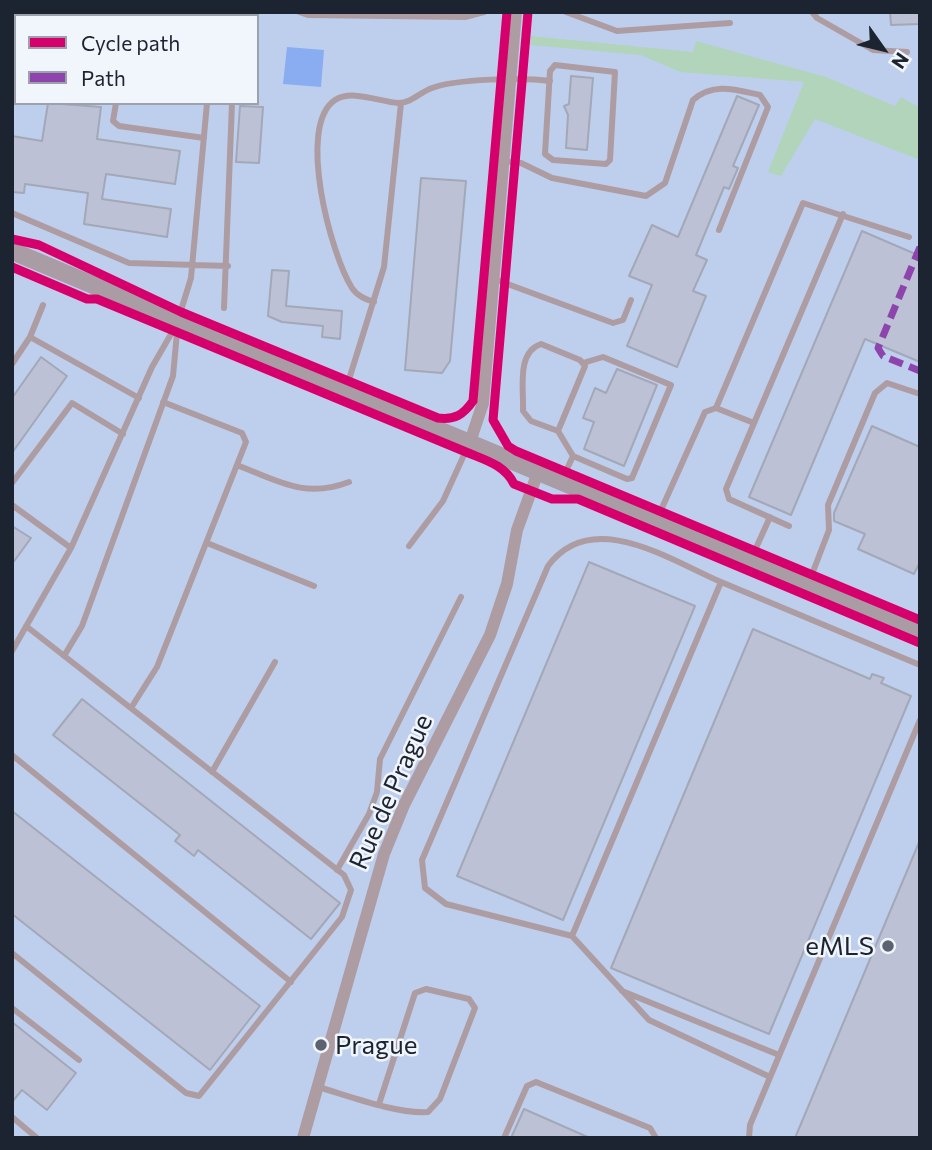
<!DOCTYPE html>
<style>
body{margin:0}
#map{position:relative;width:932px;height:1150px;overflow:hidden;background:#ced8eb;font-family:Commissioner,sans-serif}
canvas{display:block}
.frame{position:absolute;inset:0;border:14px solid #1d2431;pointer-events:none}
.legend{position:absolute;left:14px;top:14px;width:245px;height:91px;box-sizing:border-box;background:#f1f5fc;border:2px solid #9ca1ab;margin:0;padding:9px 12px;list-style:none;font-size:21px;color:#1d2431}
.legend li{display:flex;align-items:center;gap:14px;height:35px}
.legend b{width:35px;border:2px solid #9ca1ab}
.north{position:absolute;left:848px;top:14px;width:70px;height:70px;-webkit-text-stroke:5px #f1f5fc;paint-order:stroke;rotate:124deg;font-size:19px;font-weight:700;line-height:28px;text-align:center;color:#1d2431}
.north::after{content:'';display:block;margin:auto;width:24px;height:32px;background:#1d2431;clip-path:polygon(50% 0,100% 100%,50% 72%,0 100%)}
</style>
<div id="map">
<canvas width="932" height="1150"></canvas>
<div class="frame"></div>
<ul class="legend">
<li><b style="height:9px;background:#d6006c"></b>Cycle path</li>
<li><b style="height:9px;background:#8e44ad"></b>Path</li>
</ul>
<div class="north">N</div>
</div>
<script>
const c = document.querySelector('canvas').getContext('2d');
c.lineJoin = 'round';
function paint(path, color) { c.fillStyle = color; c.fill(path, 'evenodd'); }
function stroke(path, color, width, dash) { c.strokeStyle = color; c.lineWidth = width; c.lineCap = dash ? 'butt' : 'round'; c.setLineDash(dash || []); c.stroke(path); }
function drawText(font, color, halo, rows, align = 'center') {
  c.font = font + ' Commissioner,sans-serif'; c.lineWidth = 5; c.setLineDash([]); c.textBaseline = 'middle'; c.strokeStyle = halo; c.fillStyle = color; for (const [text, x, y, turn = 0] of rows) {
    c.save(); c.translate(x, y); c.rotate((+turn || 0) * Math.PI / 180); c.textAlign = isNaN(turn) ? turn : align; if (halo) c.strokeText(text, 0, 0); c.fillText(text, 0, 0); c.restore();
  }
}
paint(new Path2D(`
 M33 12H920V1138H12V82H16V103H257V16H33Z`), '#becfee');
paint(new Path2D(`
 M531 36 693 52 696 41 826 77 895 106 901 97 920 108V160L815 119 781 176 768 172 804 82 680 72 641 55 530 45Z`), '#b1d4bb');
paint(new Path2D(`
 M287 47 324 50 321 87 283 84Z`), '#89adf0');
const building = new Path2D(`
 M890 12H920V24L891 25Z
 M571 76 593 78 587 150 566 148 568 115 564 106 569 104Z
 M737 96 759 105 733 166 738 168 729 189 724 187 696 255 707 260 693 291 706 296 677 367 627 346 652 285 629 276 652 225 678 237Z
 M48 103 101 107 97 139 180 151 175 184 106 174 102 199 171 209 167 237 84 224 88 193 25 184 24 193 12 192V136L42 141Z
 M240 106 263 107 259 163 236 162Z
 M421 178 466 181 450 361 442 373 405 370Z
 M862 231 920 256V362L865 339 791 515 749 497Z
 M272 270 289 271 286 306 342 311 340 339 322 337 323 326 282 322 268 316Z
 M41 357 67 376 12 453V398Z
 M617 369 657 385 624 466 584 449 594 422 583 418 595 388 606 393Z
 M872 426 920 447V562L914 574 858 549 865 534 834 521V513Z
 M12 526 31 538 12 564Z
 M589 562 695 606 563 920 457 876Z
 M753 629 870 679 872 674 884 678 881 683 911 696 769 1034 611 968Z
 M82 699 340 903 311 939 198 850 194 856 175 841 180 835 53 735Z
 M12 811 260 1006 210 1070 12 914Z
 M920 840V1138H795Z
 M12 1022 76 1073 47 1110 22 1090 12 1102Z
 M524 1109 590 1138H511Z`);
paint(building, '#bcc1d5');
stroke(building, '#a3a8b7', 2);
stroke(new Path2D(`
 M299 12 308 15 465 17 484 12
 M566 12 617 31 730 23
 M812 12 817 18 873 50 907 52
 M555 65 615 72 610 160 606 164 553 160 545 154 550 71Z
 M12 93H16
 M116 103 113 121 119 126 204 138
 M504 161 521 163 552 178 646 196 665 183 693 100C714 82 736 90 760 95L768 107 719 230
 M12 213 129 263 228 266
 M494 279 613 323 623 320 631 300
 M374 302C366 299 357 296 352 288 331 255 296 126 335 100 352 89 380 102 398 103 412 103 420 92 432 88 456 79 524 77 550 81
 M224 308 232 103
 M178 320 191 278 207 103
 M30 337 139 398
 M12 364 30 337 43 305
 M346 389 384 267 401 103
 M716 408 803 203 909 237
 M558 431 585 366 580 360 541 344C516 352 524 390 523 411L531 421 558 431 573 456 562 480
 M573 456 627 479 632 478 671 385 603 357 583 363
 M237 465C278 481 305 499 349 482
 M12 483 72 403 123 434
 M12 505 71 548
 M657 519 705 412 716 408 754 423
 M789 526 729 499 726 489 843 214
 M207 543 314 586
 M409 546 443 501 469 444
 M751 559 770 517
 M809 582 829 530 828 505 875 393 887 383 920 394
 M12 651 71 548 152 367 178 322 173 376 82 626 64 656
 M131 708 157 667 246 442 242 433 163 402
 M12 755 291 982
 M212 772 275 662
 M337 870 369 814 377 792 380 759 461 597
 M572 936 446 904 425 888 422 860 548 566C592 507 670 560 721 582
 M12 953 186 1093 199 1096 342 917 351 890 344 875 26 626
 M622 991 779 1055
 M12 1008 79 1060
 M770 1077 649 1020 572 936 721 582 920 665
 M318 1087C349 1096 396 1114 428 1112L440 1099 475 1008 469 999 426 989 415 993 379 1104
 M12 1117 37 1138
 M504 1138 527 1086 536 1082 650 1128 656 1138
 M749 1138 750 1125 920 720`), '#ad9da3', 6);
stroke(new Path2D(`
 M470 442 483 403 516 12
 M303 1138 384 854 404 805 490 635 507 584 517 530 538 472`), '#ad9da3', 12);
stroke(new Path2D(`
 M12 251 920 632`), '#aa9ca4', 18);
stroke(new Path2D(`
 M920 247 878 348 883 356 920 371`), '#8e44ad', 7, [14, 7]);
stroke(new Path2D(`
 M528 12 493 420 508 446 516 451 920 620
 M12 239 39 245 181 312 438 418C455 420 463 415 473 401L507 12
 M12 267 87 299H97L466 452C485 460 505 465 514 484L552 499H578L920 643`), '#d6006c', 9);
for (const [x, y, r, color] of [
 [888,946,7,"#5b6372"],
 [321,1045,7,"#5b6372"]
]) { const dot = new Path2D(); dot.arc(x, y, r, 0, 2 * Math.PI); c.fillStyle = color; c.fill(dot); stroke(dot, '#f1f5fc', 2.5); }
drawText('26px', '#1d2431', '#f1f5fc', [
 ["Rue de Prague",391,792,-66]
]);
drawText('26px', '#1d2431', '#f1f5fc', [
 ["eMLS",874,946],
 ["Prague",335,1045,"left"]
], 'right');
</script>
